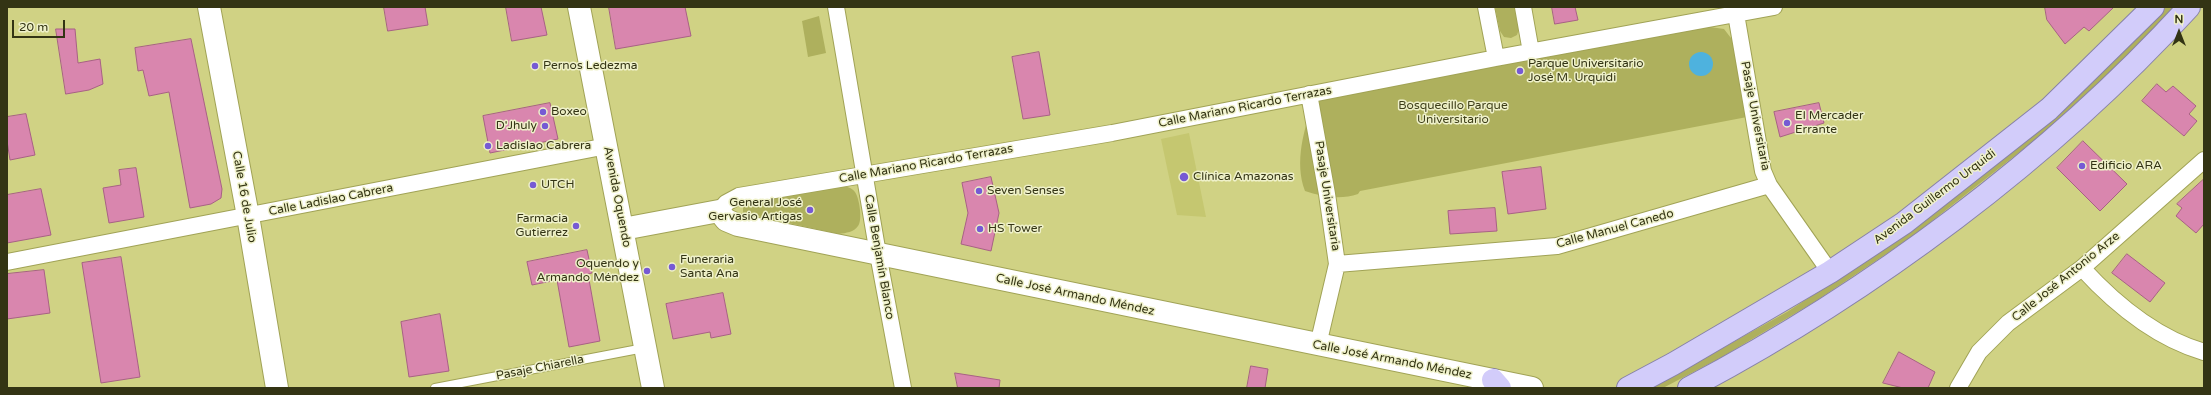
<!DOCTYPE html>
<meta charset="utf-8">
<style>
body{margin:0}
#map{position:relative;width:2211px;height:395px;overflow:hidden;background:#d0d284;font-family:"Varela Round",sans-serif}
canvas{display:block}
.frame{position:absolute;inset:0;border:8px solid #333414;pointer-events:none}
.north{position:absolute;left:2159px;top:12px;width:40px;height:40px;-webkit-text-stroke:3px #eff1ca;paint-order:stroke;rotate:0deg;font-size:11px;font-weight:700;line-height:16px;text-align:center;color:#333414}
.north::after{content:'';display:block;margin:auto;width:14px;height:18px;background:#333414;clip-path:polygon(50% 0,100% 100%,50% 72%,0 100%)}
.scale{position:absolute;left:12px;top:20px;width:53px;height:18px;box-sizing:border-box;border:2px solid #333414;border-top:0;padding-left:5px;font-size:12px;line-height:14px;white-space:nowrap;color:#333414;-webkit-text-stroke:3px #eff1ca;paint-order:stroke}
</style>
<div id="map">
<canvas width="2211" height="395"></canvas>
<div class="frame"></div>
<div class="north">N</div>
<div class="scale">20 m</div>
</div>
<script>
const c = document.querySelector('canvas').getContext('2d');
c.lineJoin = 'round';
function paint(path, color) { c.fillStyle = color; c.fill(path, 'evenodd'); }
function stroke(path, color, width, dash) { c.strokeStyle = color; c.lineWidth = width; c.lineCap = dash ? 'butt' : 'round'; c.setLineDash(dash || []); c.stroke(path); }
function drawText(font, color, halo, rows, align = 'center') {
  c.font = font + ' "Varela Round",sans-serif'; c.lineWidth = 3; c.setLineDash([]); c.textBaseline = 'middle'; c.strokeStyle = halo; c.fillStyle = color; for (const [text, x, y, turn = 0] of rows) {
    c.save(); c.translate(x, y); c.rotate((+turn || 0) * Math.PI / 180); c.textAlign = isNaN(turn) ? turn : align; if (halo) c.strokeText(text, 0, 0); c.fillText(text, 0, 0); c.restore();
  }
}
paint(new Path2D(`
 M1189 133 1206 217 1177 215 1161 139Z`), '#c5c770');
paint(new Path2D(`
 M1495 7H1515L1519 29 1517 35 1511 38 1504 37 1500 31Z
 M2166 7H2176L2123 60 2040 136 1913 236 1816 301 1722 357 1663 388H1651L1787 312 1885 248 2115 59Z
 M819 16 826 53 808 57 802 21Z
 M1710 27 1724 29 1734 42 1747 117 1360 191 1358 194C1341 200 1322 197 1305 191 1294 162 1304 129 1314 100L1555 51 1562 54Z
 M844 186C849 187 853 189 855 192 859 197 863 220 858 226 854 232 846 233 839 234L743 213V205L746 203Z`), '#aeb05d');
paint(new Path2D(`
 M1689 64a12 12 0 1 1 24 0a12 12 0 1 1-24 0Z`), '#4eb2de');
const building = new Path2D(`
 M384 7H425L428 25 388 31Z
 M506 7H541L547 35 512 41Z
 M609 7H685L691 36 616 49Z
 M1552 7H1575L1578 20 1555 24Z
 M2045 7H2114L2089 31 2084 27 2065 44 2047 20Z
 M56 29H75L78 63 100 59 103 84 89 90 66 94Z
 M191 39 222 189 221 198 211 204 190 208 169 92 149 96 143 70 138 71 135 48Z
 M1039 52 1050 115 1023 119 1012 57Z
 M2157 84 2166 92 2173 86 2196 106 2189 114 2197 121 2184 136 2142 101Z
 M550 103 558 139 490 153 483 116Z
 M1819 103 1824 123 1780 137 1774 112Z
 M26 114 35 155 10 160 7 141V117Z
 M2083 141 2127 184 2100 211 2057 168Z
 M1541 167 1546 209 1508 214 1502 172Z
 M136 168 144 217 109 223 103 188 121 185 119 170Z
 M991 177 999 213 991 251 961 244 968 213 962 183Z
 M2204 179V224L2196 233 2176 216 2182 208 2177 204Z
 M41 189 51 235 7 243V195Z
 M1495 208 1497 231 1450 234 1448 211Z
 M587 250 592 273 588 274 600 341 569 347 557 280 532 285 527 262Z
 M2127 254 2165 283 2150 302 2112 273Z
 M121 257 140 377 101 383 82 263Z
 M44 270 50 313 7 319V274Z
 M723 293 731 334 711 338 710 332 673 339 666 304Z
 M440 314 449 371 409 377 401 322Z
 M1899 352 1935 372 1928 388H1903L1883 383Z
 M1251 366 1268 369 1265 388H1247Z
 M955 373 1000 380 999 388H958Z`);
paint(building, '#d986ae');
stroke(building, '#a76184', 1);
const lane = new Path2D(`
 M435 388 644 348`);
const street = new Path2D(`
 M836 7 878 254 903 388
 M1486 7 1496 58
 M1523 7 1531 52
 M1736 14 1763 171 1769 185 1830 272
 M1309 94 1327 194 1337 264 1318 345
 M719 211 726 203 739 196 1112 133 1496 58 1774 7
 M7 262 607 146
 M1337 264 1557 246 1769 185
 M2082 268C2115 304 2156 338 2204 352
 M1958 388 1979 352 2008 323 2082 268 2204 160`);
const secondary = new Path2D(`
 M209 7 248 216 277 388
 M579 7 653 388
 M623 229 719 211 726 220 738 225 1532 388`);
const primary = new Path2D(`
 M1493 380 1500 388
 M1628 388 1673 364 1830 272 1904 223 2049 109 2153 7
 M1689 388C1871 292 2050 159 2189 7`);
stroke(lane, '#a1a356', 10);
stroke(street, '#a1a356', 18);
stroke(secondary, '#a1a356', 24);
stroke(primary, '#8781a8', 24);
stroke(lane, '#fff', 8);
stroke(street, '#fff', 16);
stroke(secondary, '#fff', 22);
stroke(primary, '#d2ccfa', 22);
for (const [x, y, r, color] of [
 [535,66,4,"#765ad4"],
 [1520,71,4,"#765ad4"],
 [543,112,4,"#765ad4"],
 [1787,123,4,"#765ad4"],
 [545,126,4,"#765ad4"],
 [488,146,4,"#765ad4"],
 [2082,166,4,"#765ad4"],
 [1184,177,5,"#765ad4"],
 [533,185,4,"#765ad4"],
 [979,191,4,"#765ad4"],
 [810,210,4,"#765ad4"],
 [576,226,4,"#765ad4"],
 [980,229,4,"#765ad4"],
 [672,267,4,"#765ad4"],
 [647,271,4,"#765ad4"]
]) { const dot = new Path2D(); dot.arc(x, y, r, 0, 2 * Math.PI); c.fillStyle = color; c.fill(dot); stroke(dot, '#eff1ca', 1.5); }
drawText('12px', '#333414', '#eff1ca', [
 ["Parque Universitario",1528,64],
 ["José M. Urquidi",1528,78],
 ["Pernos Ledezma",543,66],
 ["Boxeo",551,112],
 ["El Mercader",1795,116],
 ["Errante",1795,130],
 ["D'Jhuly",537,126,"right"],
 ["Ladislao Cabrera",496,146],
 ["Edificio ARA",2090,166],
 ["Clínica Amazonas",1193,177],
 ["UTCH",541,185],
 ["Seven Senses",987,191],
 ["General José",802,203,"right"],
 ["Gervasio Artigas",802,217,"right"],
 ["Farmacia",568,219,"right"],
 ["Gutierrez",568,233,"right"],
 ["HS Tower",988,229],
 ["Funeraria",680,260],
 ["Santa Ana",680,274],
 ["Oquendo y",639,264,"right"],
 ["Armando Méndez",639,278,"right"]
], 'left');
drawText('12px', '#3e3f19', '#eff1ca', [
 ["Bosquecillo Parque",1453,106],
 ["Universitario",1453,120]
]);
drawText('12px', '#333414', '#eff1ca', [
 ["Calle Mariano Ricardo Terrazas",1245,107,-11],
 ["Pasaje Universitaria",1755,116,79],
 ["Calle Mariano Ricardo Terrazas",926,164,-10],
 ["Pasaje Universitaria",1327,196,81],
 ["Calle 16 de Julio",244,197,80],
 ["Avenida Oquendo",617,197,79],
 ["Avenida Guillermo Urquidi",1935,197,-37],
 ["Calle Ladislao Cabrera",331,200,-11],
 ["Calle Manuel Canedo",1615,229,-15],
 ["Calle Benjamín Blanco",879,257,80],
 ["Calle José Antonio Arze",2066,277,-39],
 ["Calle José Armando Méndez",1075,295,12],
 ["Calle José Armando Méndez",1392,360,11],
 ["Pasaje Chiarella",540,368,-11]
]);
</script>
